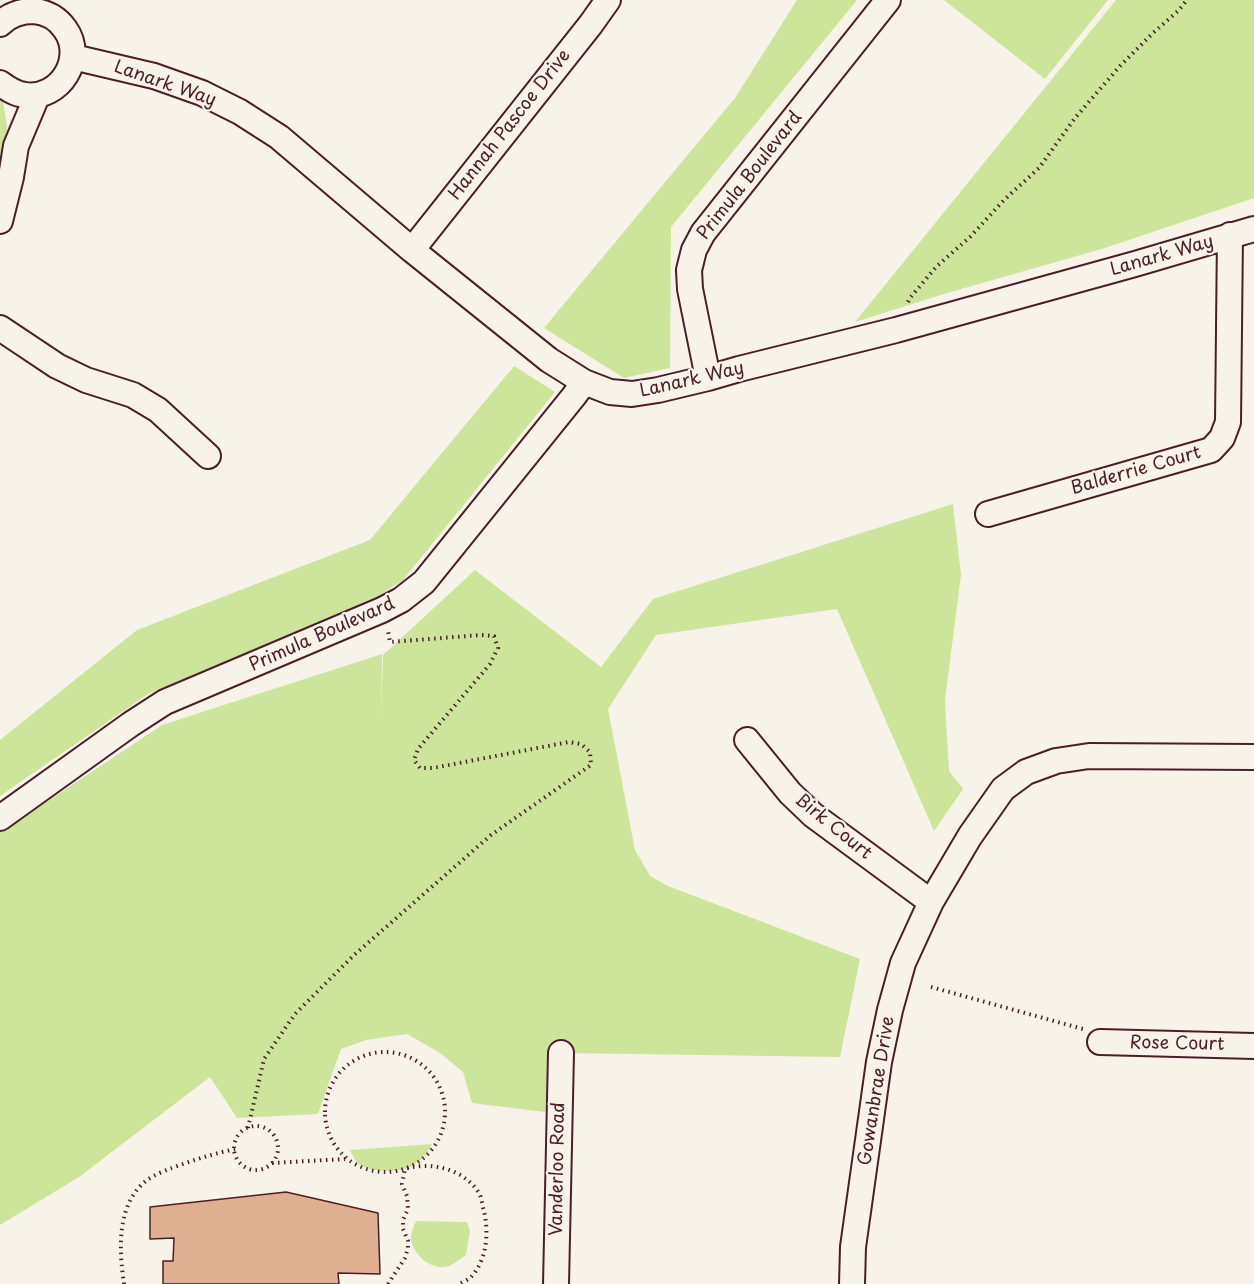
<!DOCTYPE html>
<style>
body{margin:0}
canvas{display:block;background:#f7f3e8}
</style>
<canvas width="1254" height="1284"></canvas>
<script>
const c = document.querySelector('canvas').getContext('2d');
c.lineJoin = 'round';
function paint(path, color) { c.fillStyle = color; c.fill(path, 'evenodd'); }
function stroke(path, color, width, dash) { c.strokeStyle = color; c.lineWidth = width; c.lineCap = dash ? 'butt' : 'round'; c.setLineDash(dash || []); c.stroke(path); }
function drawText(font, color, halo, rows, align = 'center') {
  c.font = font + ' "Playpen Sans",sans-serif'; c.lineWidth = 4.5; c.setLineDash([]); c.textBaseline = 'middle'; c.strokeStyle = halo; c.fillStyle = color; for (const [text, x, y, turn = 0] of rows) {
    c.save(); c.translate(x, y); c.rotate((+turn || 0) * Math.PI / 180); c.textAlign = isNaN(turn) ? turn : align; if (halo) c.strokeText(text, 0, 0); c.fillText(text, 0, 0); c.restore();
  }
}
paint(new Path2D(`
 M797 0H857L671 227 670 368 624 378 544 328 735 98Z
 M944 0H1108L1045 79Z
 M1116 0H1254V198L1105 248 947 293 855 322Z
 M0 82 11 153 0 200Z
 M514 366 555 392 403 580 359 609 148 694 0 796V740L137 630 370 540Z
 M953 504 961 575 945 700 949 771 963 789 934 831 837 609 656 635 608 709 635 850 650 876 668 886 860 959 840 1057 561 1053 545 1112 472 1103 463 1072 440 1053 407 1034 366 1040 341 1049 318 1114 237 1118 210 1077 79 1177 0 1225V833L162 725 382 654 381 718 383 655 475 570 601 667 653 599Z
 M432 1144C421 1168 399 1174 375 1170 369 1169 361 1167 357 1162 354 1159 352 1154 350 1150Z
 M416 1221 467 1222 470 1231 466 1255C460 1259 452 1266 445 1267 429 1269 413 1254 411 1239 411 1232 413 1227 416 1221Z`), '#cce59b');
const building = new Path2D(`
 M286 1192 378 1213 380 1274 338 1273 339 1284H163V1261H173L174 1238 150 1239V1207Z`);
paint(building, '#dfaf91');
stroke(building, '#4a1f2b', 1.5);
const street = new Path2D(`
 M0 24C9 15 21 11 34 11 47 12 58 19 65 29 86 58 60 100 25 95 15 94 8 89 0 83
 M73 57 154 76 202 93 240 112 279 137 412 250 549 360 584 382 610 392 632 394 658 390 708 378 739 369 896 330 1135 264 1254 229
 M0 221 11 177 16 146 37 96
 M412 250 591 24 608 0
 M0 328 57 366 86 380 133 395 158 410 208 456
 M708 378 690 289 689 270 694 250 703 233 888 0
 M988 514 1211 450 1222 438 1228 422 1230 235
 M747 740 790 793 813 815 931 902
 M0 818 131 724 165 702 382 610 401 600 424 582 574 396 584 382
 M1100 1042 1254 1046
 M556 1284 561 1053
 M852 1284 853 1247 879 1062 890 1010 903 963 931 902 970 836 1003 789 1026 772 1056 761 1089 756 1254 757`);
stroke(street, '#4a1f2b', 28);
stroke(new Path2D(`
 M908 302 910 298 936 267 970 237 1004 200 1039 168 1075 118 1120 66 1153 33 1178 11 1187 0
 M931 987 1083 1029
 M325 1112a60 60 0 1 1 120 0a60 60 0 1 1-120 0Z
 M234 1148a22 22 0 1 1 44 0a22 22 0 1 1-44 0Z
 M248 1128 264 1059 295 1014 353 956 491 835 591 765 590 752 581 744 569 742 433 768H420L414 760 418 749 490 664 498 648 494 636 481 635 390 642 388 631
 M272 1163 345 1159
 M124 1284C119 1250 116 1204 147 1180 154 1175 164 1171 172 1168 193 1160 213 1154 235 1149
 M388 1284 405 1258 408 1248V1241L403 1229V1220L408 1209 407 1196 402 1184 405 1169C431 1161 464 1169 479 1193 482 1198 482 1206 484 1211 489 1233 487 1260 471 1277 468 1280 463 1282 459 1284`), '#4a1f2b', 4, [1.5, 4.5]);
stroke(street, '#f7f3e8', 24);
drawText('18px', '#4a1f2b', '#f7f3e8', [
 ["Lanark Way",165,84,19],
 ["Hannah Pascoe Drive",510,125,-52],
 ["Primula Boulevard",750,176,-52],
 ["Lanark Way",1162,256,-16],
 ["Lanark Way",692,380,-13],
 ["Balderrie Court",1136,471,-16],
 ["Primula Boulevard",322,635,-24],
 ["Birk Court",833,827,39],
 ["Rose Court",1177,1044,1],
 ["Gowanbrae Drive",877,1091,-81],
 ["Vanderloo Road",558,1169,-89]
]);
</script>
